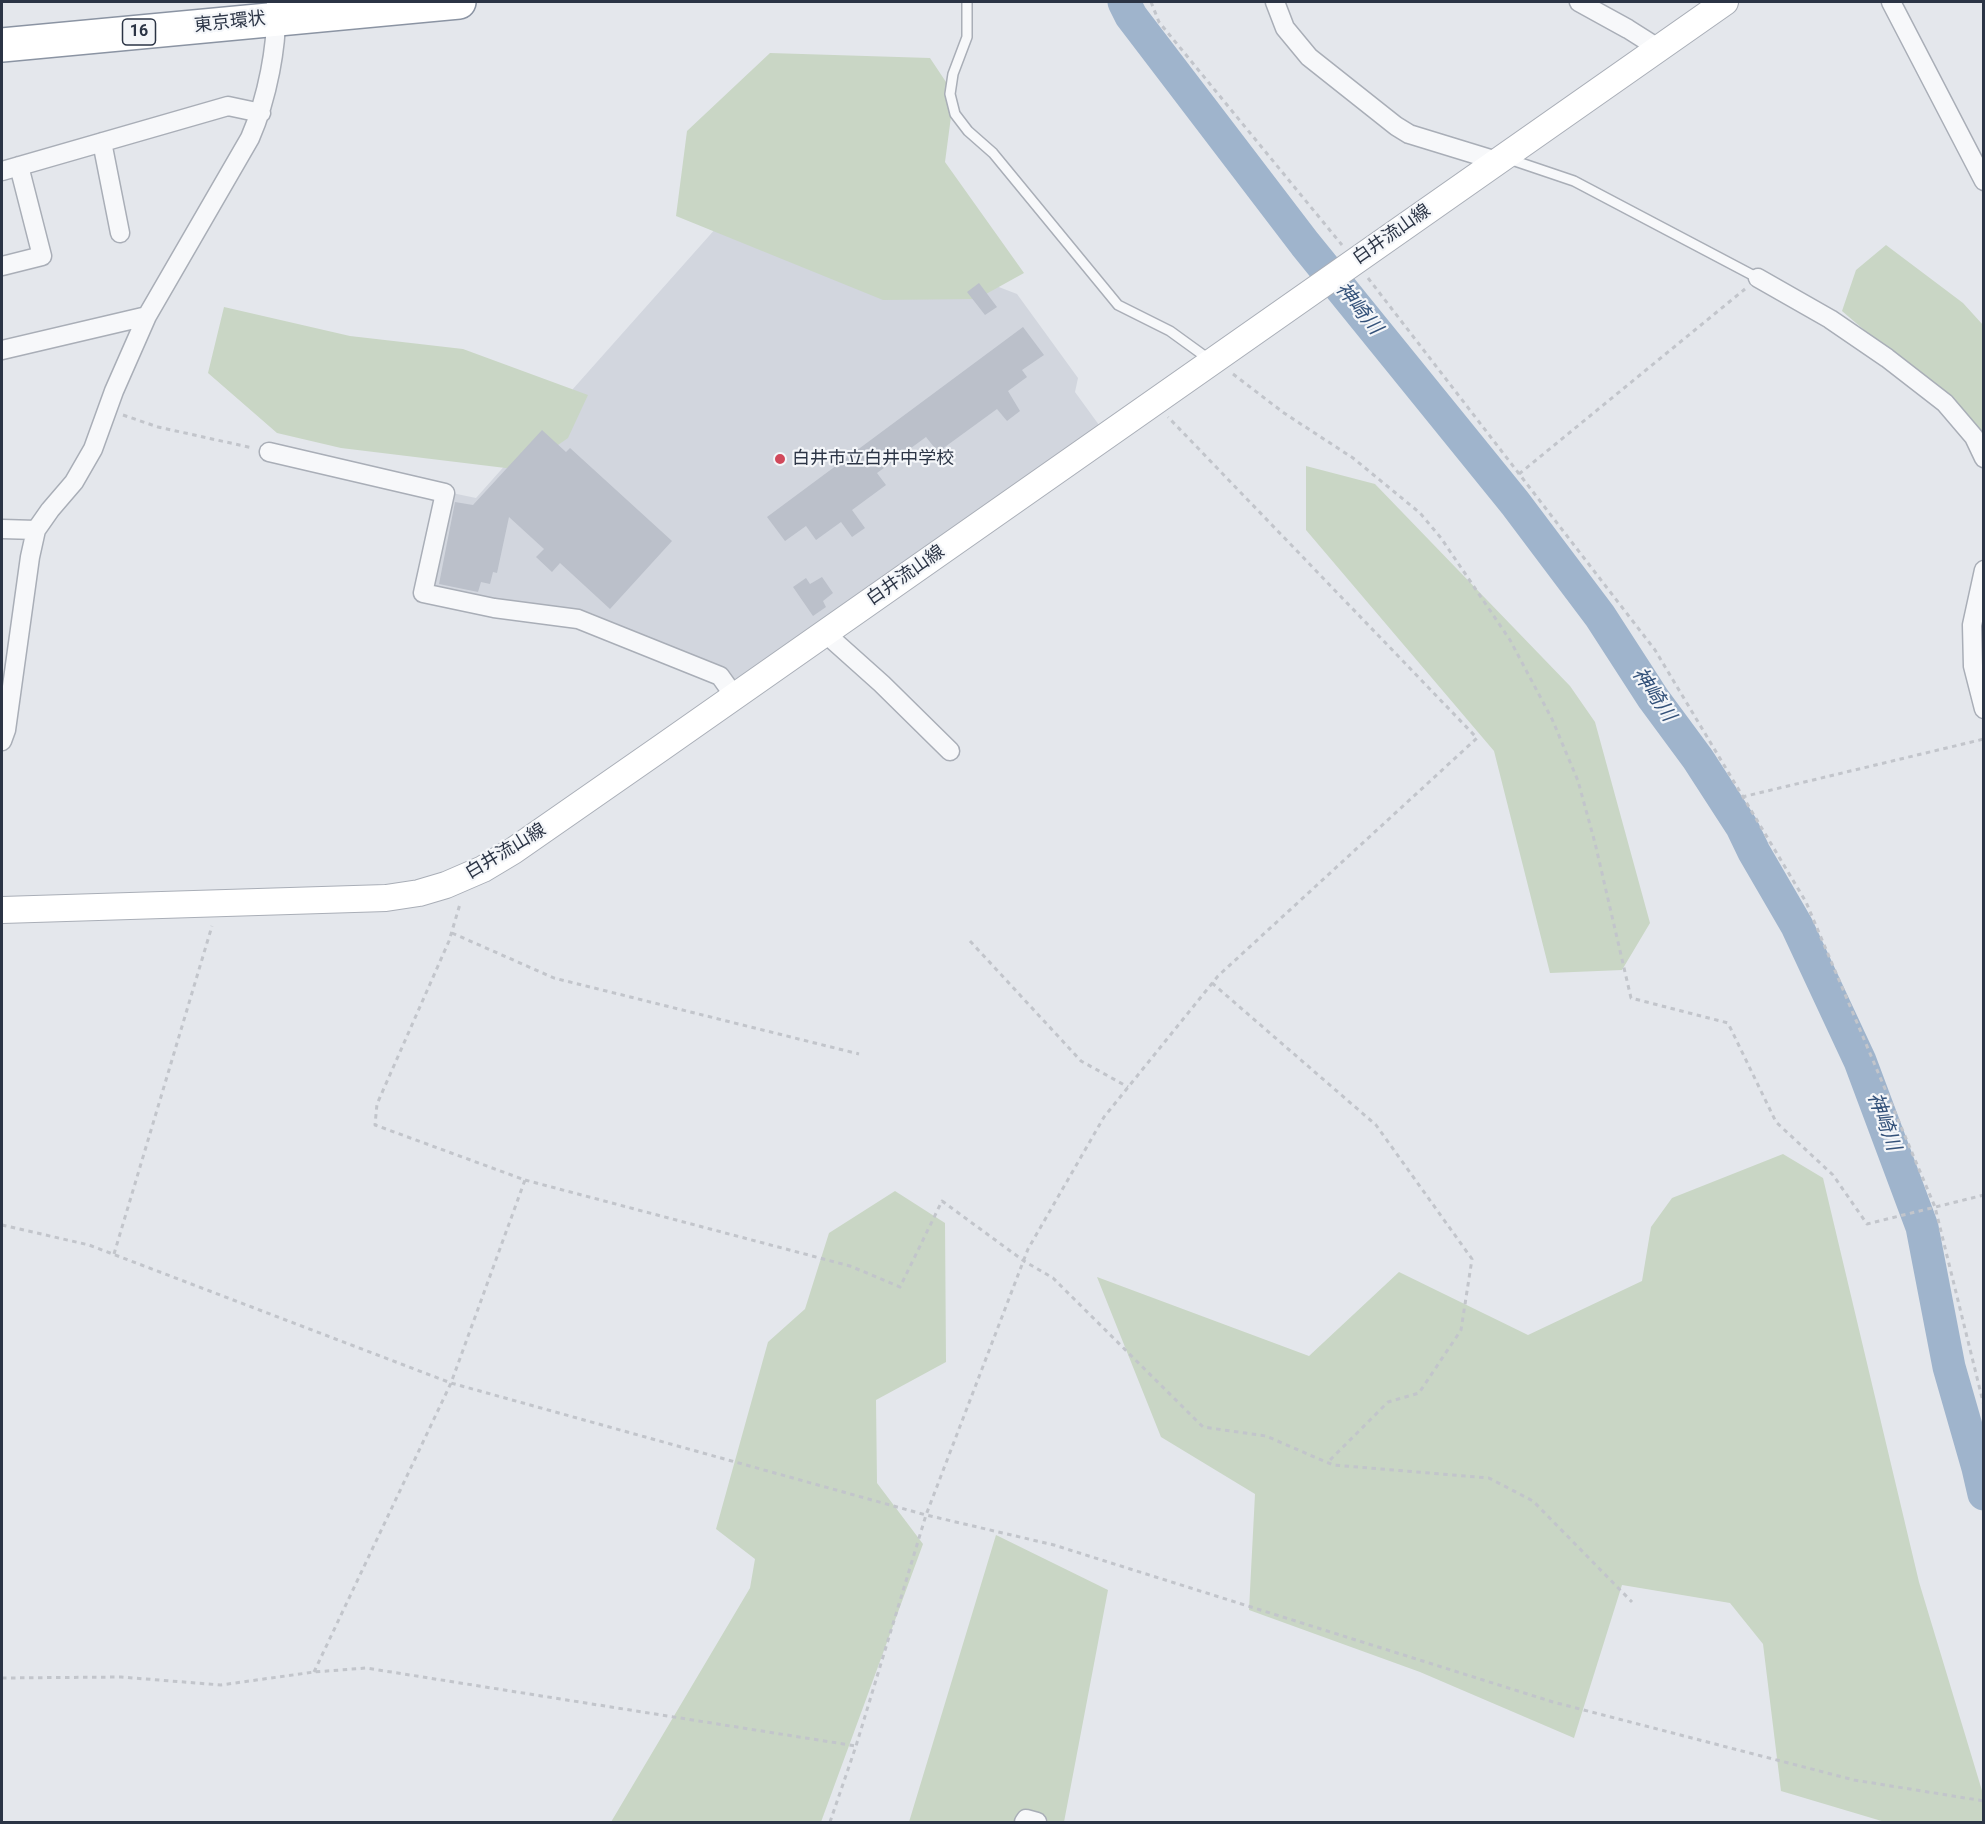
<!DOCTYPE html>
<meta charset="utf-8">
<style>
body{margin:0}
#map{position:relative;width:1985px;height:1824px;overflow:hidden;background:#e4e7ec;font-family:Roboto,sans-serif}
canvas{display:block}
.frame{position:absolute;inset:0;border:3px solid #2b3445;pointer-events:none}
</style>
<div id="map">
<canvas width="1985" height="1824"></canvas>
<div class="frame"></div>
</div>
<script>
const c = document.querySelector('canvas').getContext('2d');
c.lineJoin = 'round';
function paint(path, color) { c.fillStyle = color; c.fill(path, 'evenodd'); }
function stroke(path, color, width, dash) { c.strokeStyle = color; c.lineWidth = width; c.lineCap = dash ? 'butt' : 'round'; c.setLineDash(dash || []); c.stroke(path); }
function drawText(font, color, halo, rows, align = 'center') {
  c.font = font + ' Roboto,"Noto Sans JP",sans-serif'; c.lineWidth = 4.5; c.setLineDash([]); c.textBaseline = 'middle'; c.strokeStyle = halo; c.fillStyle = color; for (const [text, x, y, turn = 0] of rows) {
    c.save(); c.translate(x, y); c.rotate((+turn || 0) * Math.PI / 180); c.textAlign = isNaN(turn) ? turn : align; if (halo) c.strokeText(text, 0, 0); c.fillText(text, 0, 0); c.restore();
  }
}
paint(new Path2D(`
 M749 191 1017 294 1078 378 1075 392 1099 425 735 681 725 672 591 613 430 588 452 493 476 498Z`), '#d2d6de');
paint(new Path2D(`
 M770 53 930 58 954 94 945 162 1024 273 977 299 883 300 676 216 687 131Z
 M1886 245 1963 303 1983 325V432L1842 311 1856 270Z
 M224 307 350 336 463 349 588 395 568 438 522 470 341 448 277 433 208 373Z
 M1306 466 1375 484 1570 686 1595 722 1650 923 1622 970 1550 973 1494 751 1306 530Z
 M1783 1154 1823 1178 1919 1582 1983 1794V1822H1885L1781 1791 1763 1644 1730 1603 1622 1585 1574 1738 1420 1672 1249 1610 1255 1494 1161 1437 1097 1277 1309 1356 1399 1272 1528 1335 1642 1281 1651 1227 1672 1198Z
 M895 1191 945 1223 946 1362 876 1400 877 1483 923 1544 821 1822H611L750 1588 755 1559 716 1529 768 1342 805 1309 829 1233Z
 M996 1535 1108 1590 1064 1822H909Z`), '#c9d6c5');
stroke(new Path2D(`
 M1124 2 1131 16 1305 244 1515 503 1600 616 1653 698 1698 759 1742 827 1754 852 1797 926 1860 1061 1922 1227 1949 1367 1978 1468 1984 1494`), '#9fb4cc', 33);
paint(new Path2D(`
 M979 283 997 307 985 315 967 292Z
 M1023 327 1044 355 1022 370 1027 377 1008 391 1020 411 1007 421 997 409 938 452 926 437 877 473 886 485 852 510 865 528 852 537 841 522 816 540 806 526 785 541 767 517Z
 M542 430 566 452 570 448 672 541 610 609 560 563 552 572 536 557 544 549 509 517 497 573 493 572 490 584 481 582 478 592 439 584 455 502 473 505Z
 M822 577 833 593 823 601 826 607 813 616 793 587 806 578 810 584Z`), '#bbc0ca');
const lane = new Path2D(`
 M967 2V37L953 74 950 94 955 114 968 131 993 153 1118 305 1170 331 1210 360
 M1509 159 1574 181 1758 278`);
const street = new Path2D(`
 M1275 2 1285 28 1309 57 1396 126 1409 134 1497 161
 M1579 2 1628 29 1658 48
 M1891 2 1984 181
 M102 142 120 233
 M2 171 228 106 261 113
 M2 266 42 256 19 166
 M1758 278 1830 319 1887 358 1945 403 1974 437 1984 458
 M2 350 147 316
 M269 452 445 493 423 593 494 608 578 619 720 676 735 697
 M2 529 36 530
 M1984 570 1972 625 1973 666 1984 709
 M825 633 882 684 950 751
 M2 741 6 730 30 557 36 530 50 510 74 482 93 449 114 391 147 316 250 138C267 99 278 45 276 2
 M1024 1822 1026 1819 1037 1822`);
const secondary = new Path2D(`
 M2 910 386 898 419 893 446 885 483 869 513 851 661 748 1725 2`);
const highway = new Path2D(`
 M2 45 459 2`);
stroke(lane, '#a9aeb7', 12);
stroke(street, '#a9aeb7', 21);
stroke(secondary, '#a9aeb7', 28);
stroke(highway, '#8b94a3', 36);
stroke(new Path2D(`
 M1151 2 1159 22 1342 245
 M1368 278 1655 650 1806 902 1935 1207 1984 1406
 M1233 374 1284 413 1353 458 1420 513 1441 538 1510 640 1552 719 1578 781 1595 843 1631 998 1728 1023 1776 1122 1833 1175 1867 1224 1984 1195
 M123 415 158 427 253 448
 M1519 474 1745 289
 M1742 797 1984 739
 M452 933 554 978 859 1054
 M970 941 1081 1061 1128 1087
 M1212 983 1376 1125 1472 1259 1461 1330 1419 1393 1388 1402 1327 1463
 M525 1180 850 1266 900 1287 942 1201 1024 1261 1053 1278 1203 1427 1266 1436 1333 1465 1489 1478 1533 1501 1632 1602
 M2 1225 89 1245 451 1383 926 1515 1054 1545 1553 1702 1854 1780 1984 1801
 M114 1254 212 926
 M314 1672 451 1383 525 1180 375 1125 377 1104 449 941 460 904
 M2 1678 121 1677 221 1685 314 1672 366 1668 856 1746
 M830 1822 856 1746 926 1515 1028 1249 1104 1117 1218 976 1477 738 1168 417`), '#c2c5cb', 3, [4.5, 4.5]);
stroke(lane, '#f7f8fa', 9);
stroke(street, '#f7f8fa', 18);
stroke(secondary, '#fff', 26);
stroke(highway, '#fff', 33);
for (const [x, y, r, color] of [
 [780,459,6,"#d1495b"]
]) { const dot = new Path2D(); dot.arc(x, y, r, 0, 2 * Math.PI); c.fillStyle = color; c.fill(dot); stroke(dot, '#f4f6f9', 2); }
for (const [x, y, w] of [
 [139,32,33]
]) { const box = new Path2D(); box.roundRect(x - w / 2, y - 13, w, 26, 4.5); c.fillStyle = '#f4f6f9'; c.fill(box); stroke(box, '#2b3445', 1.5); }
drawText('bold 16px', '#2b3445', null, [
 ["16",139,32]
]);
drawText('18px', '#2b3445', '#f4f6f9', [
 ["東京環状",230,23,-6],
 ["白井流山線",1392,235,-35],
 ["白井流山線",906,576,-35],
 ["白井流山線",506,852,-31]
]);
drawText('18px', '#2b3445', '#f4f6f9', [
 ["白井市立白井中学校",792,459]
], 'left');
drawText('italic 20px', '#34527a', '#f4f6f9', [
 ["神崎川",1358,309,51],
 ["神崎川",1653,695,56],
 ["神崎川",1883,1122,70]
]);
</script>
